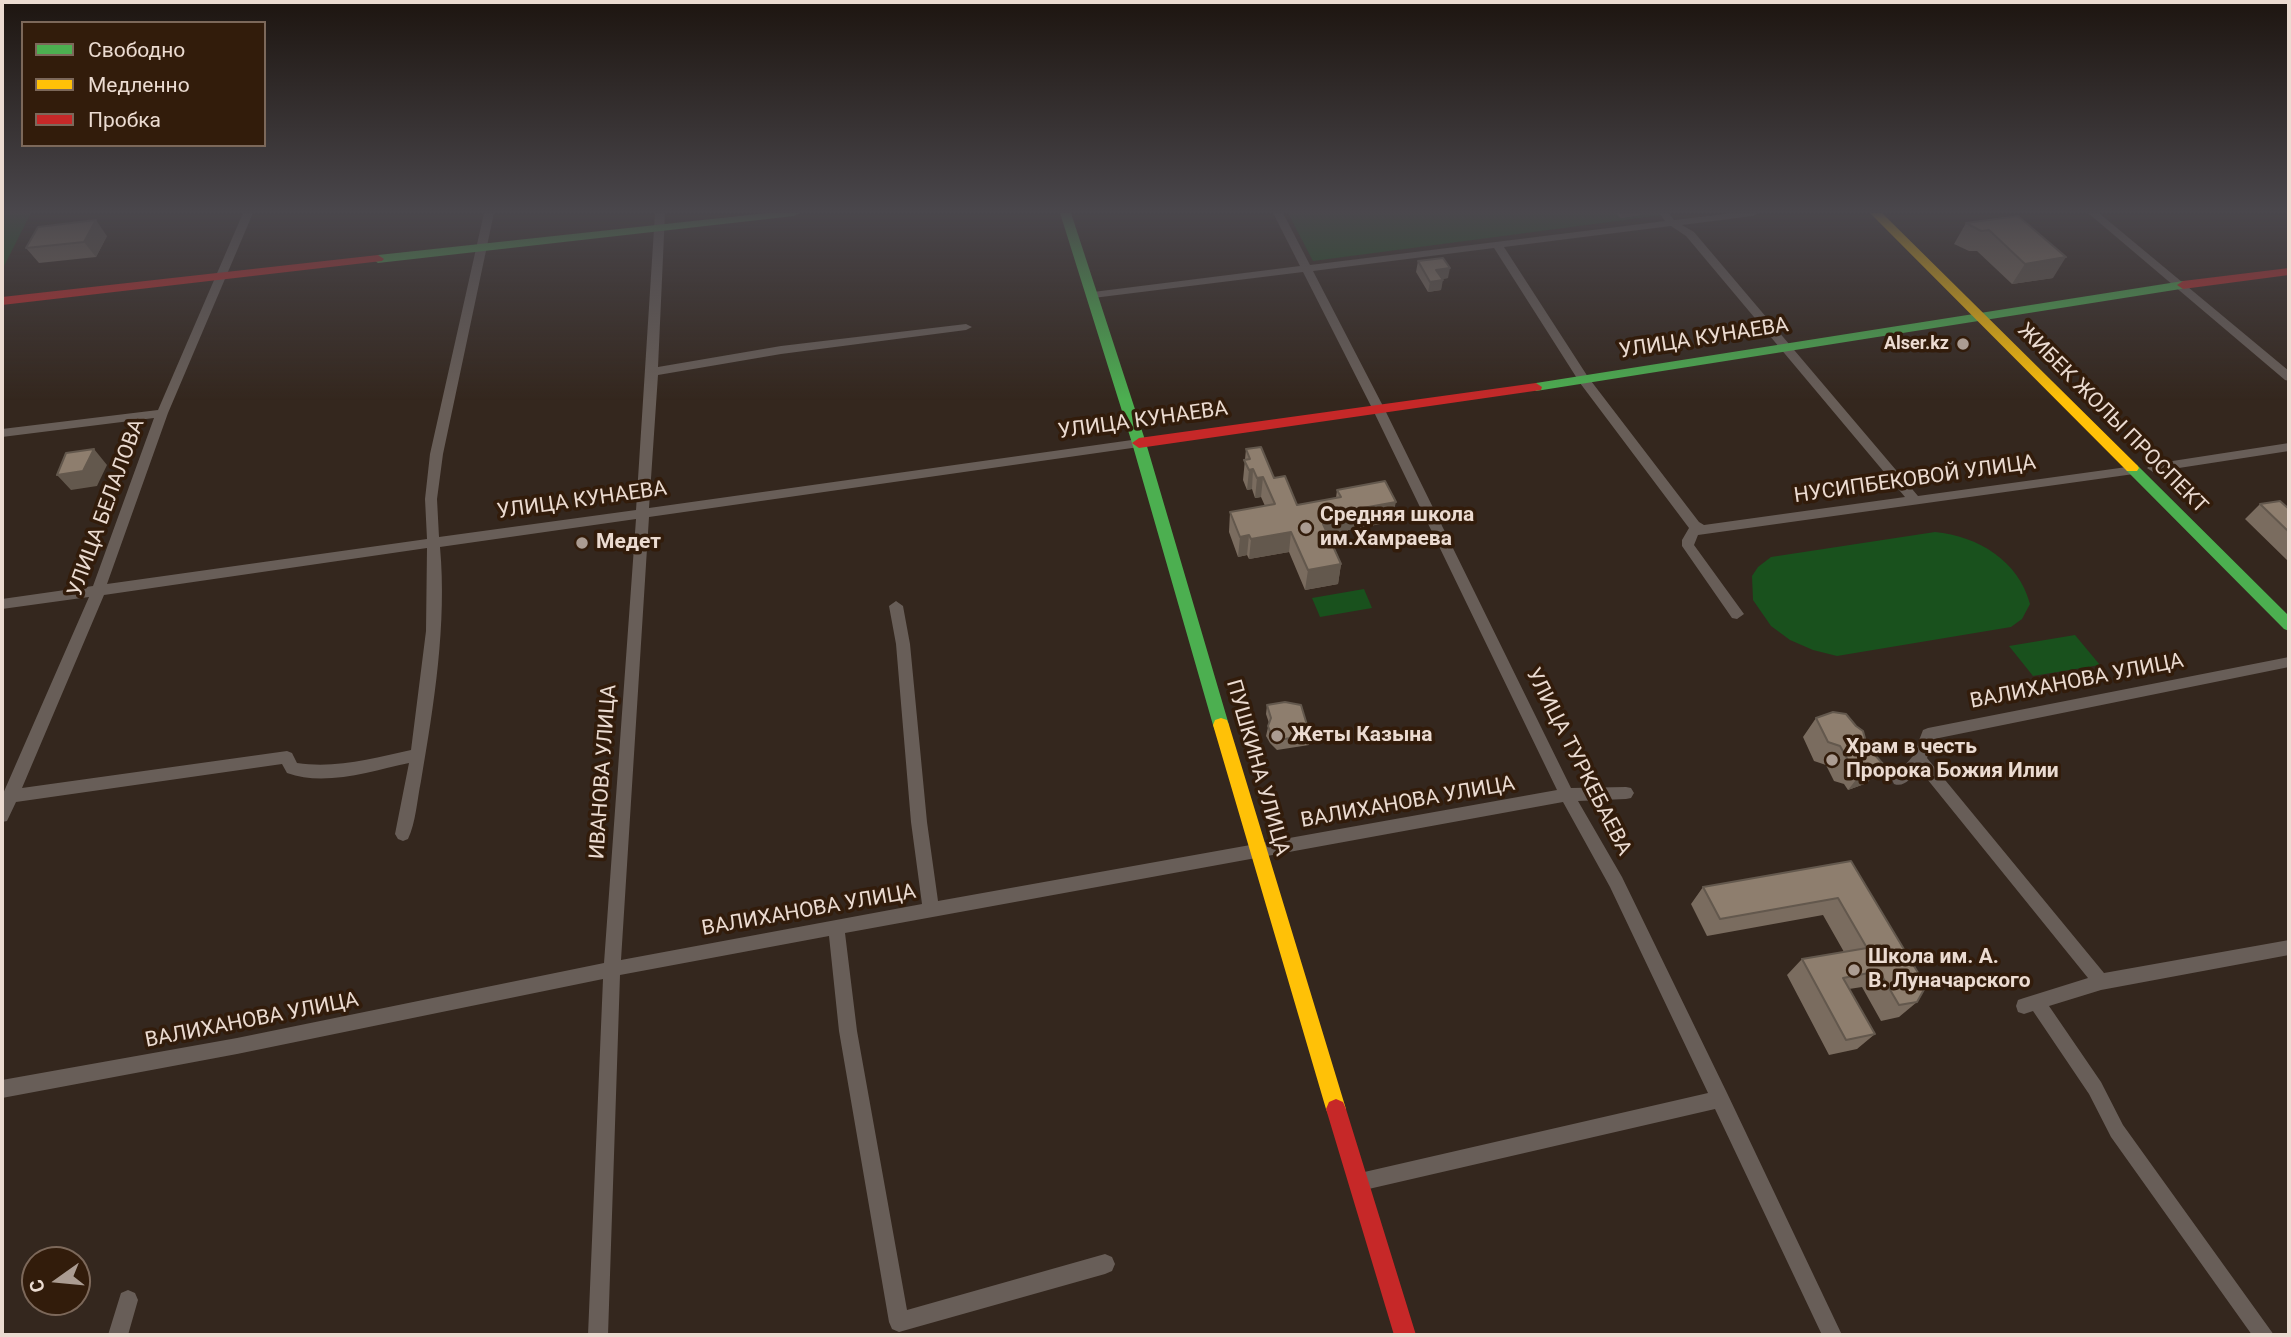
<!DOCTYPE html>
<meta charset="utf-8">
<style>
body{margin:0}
#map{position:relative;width:2291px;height:1337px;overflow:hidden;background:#34271e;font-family:Roboto,sans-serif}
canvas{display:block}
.frame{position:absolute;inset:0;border:4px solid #ebdbd1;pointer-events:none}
.legend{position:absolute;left:21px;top:21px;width:245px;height:126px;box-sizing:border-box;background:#321c0b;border:2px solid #7c685a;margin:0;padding:9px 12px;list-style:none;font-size:21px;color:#ebdbd1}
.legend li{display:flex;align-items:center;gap:14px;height:35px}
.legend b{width:35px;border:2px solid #7c685a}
.north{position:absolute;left:21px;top:1246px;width:70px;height:70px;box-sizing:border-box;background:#321c0b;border:2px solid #7c685a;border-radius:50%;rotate:255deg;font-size:19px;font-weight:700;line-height:28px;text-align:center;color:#ebdbd1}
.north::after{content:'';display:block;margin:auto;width:24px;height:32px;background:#ab9c92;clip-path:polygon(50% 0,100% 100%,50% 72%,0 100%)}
</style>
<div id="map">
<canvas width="2291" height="1337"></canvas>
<div class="frame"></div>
<ul class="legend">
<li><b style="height:9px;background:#4caf50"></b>Свободно</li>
<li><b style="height:9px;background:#ffc107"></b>Медленно</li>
<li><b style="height:9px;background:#c62828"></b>Пробка</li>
</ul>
<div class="north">С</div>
</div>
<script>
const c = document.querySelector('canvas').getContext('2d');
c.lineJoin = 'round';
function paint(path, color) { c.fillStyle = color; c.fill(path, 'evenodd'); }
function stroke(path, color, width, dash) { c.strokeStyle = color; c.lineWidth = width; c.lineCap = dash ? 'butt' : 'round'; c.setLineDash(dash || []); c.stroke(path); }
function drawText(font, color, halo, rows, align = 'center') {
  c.font = font + ' Roboto,sans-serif'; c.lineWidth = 7; c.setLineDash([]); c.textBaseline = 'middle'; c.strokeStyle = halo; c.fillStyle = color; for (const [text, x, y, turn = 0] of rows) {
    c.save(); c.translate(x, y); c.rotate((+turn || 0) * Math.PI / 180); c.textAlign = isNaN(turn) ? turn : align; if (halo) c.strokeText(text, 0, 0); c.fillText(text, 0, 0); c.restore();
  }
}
paint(new Path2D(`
 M2 213H31L2 270Z
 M1288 213H1661L1663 215 1313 261Z
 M1935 532C1978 536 2019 561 2030 604L2022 619 2011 627 1837 656 1813 650 1790 640 1771 626 1753 600 1752 576 1758 567 1771 557Z
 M1364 589 1372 608 1320 617 1312 598Z
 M2075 635 2100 665 2033 676 2009 646Z`), '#19511d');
paint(new Path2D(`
 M243 213H253L168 413 107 584 427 539 425 499 430 454 484 213H494L443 454 437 499 439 537 636 510 655 213H665L658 367 781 346 966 324 972 327 966 330 781 354 658 375 649 508 1139 439 1145 443 1139 447 649 517 621 960 922 904 911 822 896 644 889 606 896 601 903 606 910 644 927 822 938 901 1557 790 1372 408 1303 272 1093 298 1088 295 1093 292 1300 266 1273 213H1283L1310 265 1665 221 1659 213H1669L1674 220 1732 213H1758L1753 216 1682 225 1694 232 1918 496 2134 466 2138 467 2140 470 2134 474 1698 535 1694 545 1744 614 1737 619 1732 618 1682 546V540L1689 528 1580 383 1494 248 1313 271 1384 408 1571 788 1626 787 1631 788 1634 793 1631 798 1626 799 1578 801 1622 877 1727 1093 1842 1335H1822L1715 1109 1360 1191 1353 1189 1351 1182 1353 1175 1360 1173 1708 1093 1610 887 1563 802 845 933 857 1031 907 1310 1105 1254 1112 1257 1115 1264 1112 1271 1105 1274 899 1332 892 1329 889 1322 839 1031 829 936 620 975 608 1335H588L603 979 237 1054 2 1098V1080L237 1038 604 963 636 519 440 547C447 624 434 705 421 781 417 800 416 822 408 839L403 841 398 839 395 834 409 763C371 771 325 787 287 773L282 764 16 802 7 821 2 822V796L89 597 2 609V599L93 586 154 418 2 437V429L158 410ZM1671 226 1686 236 1905 497 1704 525 1699 522 1588 377 1504 247ZM427 548 426 631 411 750C374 758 336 769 297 763L292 753 287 751 22 788 104 595Z
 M2088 213H2099L2289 371V381L2285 380Z
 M2289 443V451L2153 472 2147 468 2153 464Z
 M2289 657V667L1934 739 1927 758 2104 973 2289 940V955L2101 990 2049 1006 2101 1082 2123 1125 2274 1335H2252L2111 1137 2089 1094 2033 1011 2024 1014 2018 1012 2016 1006 2018 1000 2024 998 2088 978 1919 769C1911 777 1905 788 1894 784L1892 780 1913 756 1923 730 1928 728Z
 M128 1290 135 1293 138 1300 128 1335H108L121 1293Z`), '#685e58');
paint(new Path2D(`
 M767 213H800L794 216 378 263 372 259 378 255Z
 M1060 213H1071L1146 443 1229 725 1227 730H1215L1213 725 1132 443Z
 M2183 281 2189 285 2187 288 1536 391 1530 387 1536 383Z
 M2132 463 2137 465 2289 616V631L2284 629 2127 471 2125 468 2127 465Z`), '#4caf50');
paint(new Path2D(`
 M1870 213H1882L2137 465 2139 468 2137 471H2127Z
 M1221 718 1227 720 1229 725 1346 1109 1343 1116 1336 1119 1329 1116 1326 1109 1213 725 1215 720Z`), '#ffc107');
paint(new Path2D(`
 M378 255 384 259 382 261 2 305V297Z
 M2289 268V275L2183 289 2177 285 2183 281Z
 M1536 383 1542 387 1541 390 1139 448 1132 443 1139 438Z
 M1336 1099 1343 1102 1346 1109 1416 1335H1394L1326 1109 1329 1102Z`), '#c62828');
paint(new Path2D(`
 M1616 213H1641L1640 215 1621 218Z
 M2018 216 2053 278 2012 284 1977 251H1969L1954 244 1966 223Z
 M107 236 96 257 39 263 26 248Z
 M1418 261 1448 278 1442 279 1441 290 1428 292 1416 272Z
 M1246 449 1274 478 1297 505 1336 498 1337 490 1391 522 1348 530 1347 539 1332 542 1341 564 1338 584 1305 590 1289 552 1249 559 1247 555 1238 557 1229 532 1230 512 1265 506 1261 497 1255 498 1252 489 1247 490 1243 480Z
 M2260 504 2289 509V562L2245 519Z
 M1267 705 1310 735 1309 745 1277 750 1270 743 1266 736 1269 723 1266 714Z
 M1816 718 1867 746 1883 764 1867 783 1848 790 1844 784 1834 781 1826 765 1814 761 1803 737Z
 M1851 861 1917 1002 1899 1017 1881 1021 1862 987 1849 989 1875 1034 1857 1049 1829 1055 1787 975 1802 959 1844 952 1823 915 1707 936 1691 904 1703 887Z`), '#7a6c5f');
paint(new Path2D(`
 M1622 213H1641L1640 215 1621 218Z
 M96 220 107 236 96 257 84 242Z
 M2066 257 2053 278 2012 284 2025 264Z
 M1450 268 1448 278 1434 280 1436 270Z
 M1443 280 1441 290 1428 292 1430 282Z
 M94 449 107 465 97 486 71 490 57 475Z
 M1253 469 1252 489 1247 490 1249 470Z
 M1263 477 1261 497 1255 498 1257 478Z
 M1396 502 1391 522 1348 530 1347 539 1320 544 1323 524 1346 511Z
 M1291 532 1289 552 1249 559 1251 539Z
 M1249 535 1247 555 1238 557 1240 537Z
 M1341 564 1338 584 1305 590 1308 570Z
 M1883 764 1867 783 1848 790 1863 771Z`), '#63584d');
const building = new Path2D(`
 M2018 216 2066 257 2025 264 1989 230 1981 231 1966 223Z
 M96 220 84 242 26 248 38 227Z
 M1443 258 1450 268 1436 270 1443 280 1430 282 1418 261Z
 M1261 447 1274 478 1285 476 1297 505 1341 497 1337 490 1385 481 1396 502 1346 511 1350 519 1323 524 1341 564 1308 570 1291 532 1251 539 1249 535 1240 537 1230 512 1275 504 1263 477 1257 478 1253 469 1249 470 1244 460 1250 459 1246 449Z
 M94 449 83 471 57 475 66 453Z
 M2280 501 2289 509V532L2260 504Z
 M1285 702 1301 705 1310 735 1278 740 1271 734 1268 726 1271 718 1267 705Z
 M1833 712 1846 714 1856 726 1863 731 1867 746 1883 764 1863 771 1859 766 1849 762 1840 746 1828 742 1816 718Z
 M1851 861 1926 986 1917 1002 1899 1005 1879 971 1843 978 1875 1034 1846 1040 1802 959 1867 948 1838 898 1720 919 1703 887Z`);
paint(building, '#8e7e6e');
stroke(building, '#63584d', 2);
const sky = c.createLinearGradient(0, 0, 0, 400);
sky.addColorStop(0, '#1d1510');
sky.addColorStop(0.53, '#4a474c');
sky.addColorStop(1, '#4a474c00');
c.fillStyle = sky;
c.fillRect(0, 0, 2291, 400);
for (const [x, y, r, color] of [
 [1963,344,7,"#ab9c92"],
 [1306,528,7,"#ab9c92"],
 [582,543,7,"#ab9c92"],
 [1277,736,7,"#ab9c92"],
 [1832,760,7,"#ab9c92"],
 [1854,970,7,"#ab9c92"]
]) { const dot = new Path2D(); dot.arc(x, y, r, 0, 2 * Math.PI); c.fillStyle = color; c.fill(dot); stroke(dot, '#321c0b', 2.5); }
drawText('bold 18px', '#ebdbd1', '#321c0b', [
 ["Alser.kz",1949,344]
], 'right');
drawText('21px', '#ebdbd1', '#321c0b', [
 ["УЛИЦА КУНАЕВА",1704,339,-9],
 ["ЖИБЕК ЖОЛЫ ПРОСПЕКТ",2112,419,45],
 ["УЛИЦА КУНАЕВА",1143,421,-8],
 ["НУСИПБЕКОВОЙ УЛИЦА",1915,480,-8],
 ["УЛИЦА КУНАЕВА",582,501,-8],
 ["УЛИЦА БЕЛАЛОВА",107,508,-70],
 ["ВАЛИХАНОВА УЛИЦА",2077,682,-11],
 ["УЛИЦА ТУРКЕБАЕВА",1578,762,63],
 ["ПУШКИНА УЛИЦА",1257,768,74],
 ["ИВАНОВА УЛИЦА",604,772,-86],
 ["ВАЛИХАНОВА УЛИЦА",1408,803,-10],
 ["ВАЛИХАНОВА УЛИЦА",809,911,-10],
 ["ВАЛИХАНОВА УЛИЦА",252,1021,-11]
]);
drawText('bold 21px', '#ebdbd1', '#321c0b', [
 ["Средняя школа",1320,516],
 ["им.Хамраева",1320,540],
 ["Медет",596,543],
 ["Жеты Казына",1291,736],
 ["Храм в честь",1846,748],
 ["Пророка Божия Илии",1846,772],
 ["Школа им. А.",1868,958],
 ["В. Луначарского",1868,982]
], 'left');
</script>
